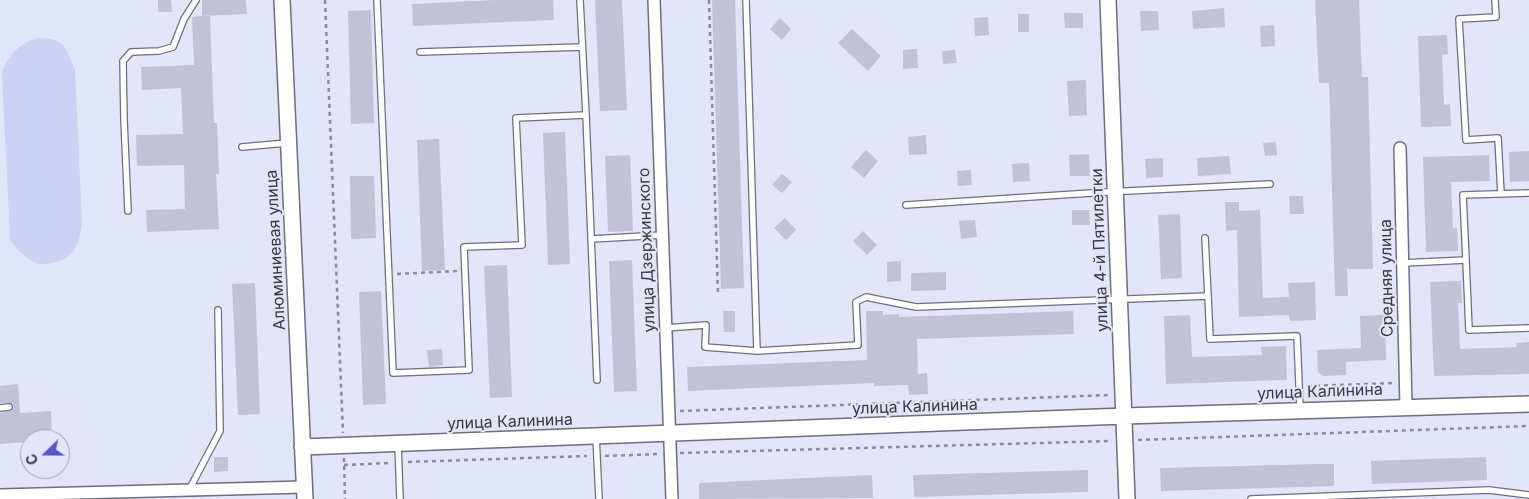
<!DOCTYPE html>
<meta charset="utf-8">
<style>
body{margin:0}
#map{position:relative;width:1529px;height:499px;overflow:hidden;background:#e3e5f8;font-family:Inter,sans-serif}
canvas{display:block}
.north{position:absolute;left:20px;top:429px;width:50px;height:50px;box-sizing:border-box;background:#e3e5f8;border:1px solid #9fa0af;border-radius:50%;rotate:248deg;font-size:14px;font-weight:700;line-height:20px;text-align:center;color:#383941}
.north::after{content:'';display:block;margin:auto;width:18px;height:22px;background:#5a53cb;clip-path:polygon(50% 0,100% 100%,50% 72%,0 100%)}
</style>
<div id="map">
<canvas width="1529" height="499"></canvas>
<div class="north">С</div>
</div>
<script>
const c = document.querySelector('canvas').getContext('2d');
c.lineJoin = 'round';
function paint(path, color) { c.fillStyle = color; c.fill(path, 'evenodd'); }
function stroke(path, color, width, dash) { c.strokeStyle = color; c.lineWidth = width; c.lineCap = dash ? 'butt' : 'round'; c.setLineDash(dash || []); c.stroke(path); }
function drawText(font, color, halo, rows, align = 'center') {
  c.font = font + ' Inter,sans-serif'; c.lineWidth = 4; c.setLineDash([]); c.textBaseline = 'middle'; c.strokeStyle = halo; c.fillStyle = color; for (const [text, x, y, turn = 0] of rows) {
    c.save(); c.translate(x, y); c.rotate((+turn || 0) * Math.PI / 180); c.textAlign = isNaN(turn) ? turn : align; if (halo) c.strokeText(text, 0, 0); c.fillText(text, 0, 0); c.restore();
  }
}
paint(new Path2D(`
 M37 38C64 38 65 46 75 69L82 222C80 241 76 257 56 262 50 264 43 265 37 263 25 259 17 249 10 240L2 72C9 54 19 44 37 38Z`), '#cdd1f4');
paint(new Path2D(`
 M158 0H171L172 12H158Z
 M202 0H246L247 14 202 16Z
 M494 0H553L554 20 413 26 412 4Z
 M595 0H622L627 110 600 111Z
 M712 0H735L744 288 721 289Z
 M1315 0H1359L1362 77H1368L1373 269H1347L1348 296H1335L1329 83H1319Z
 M1224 8 1225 27 1193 29 1192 11Z
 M371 10 374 123 351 124 348 11Z
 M1140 11H1158L1159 30 1141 31Z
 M1064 13H1083V28H1065Z
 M1018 14H1029V32H1018Z
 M210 15 214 123H217L219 174H216L219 229 147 232 146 210 185 209 184 165 137 166 136 135 183 134 181 88 142 90 141 67 194 65 192 17Z
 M988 17 989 35 975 36 974 18Z
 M780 18 791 29 782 40 770 29Z
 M1274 25 1275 46 1261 47 1260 26Z
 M852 29 881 56 868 71 838 43Z
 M1447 35 1448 54 1442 55 1444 105 1450 104 1451 126 1421 127 1418 36Z
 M917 49 918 68 903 69V50Z
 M955 50 957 63 943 64 942 51Z
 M1086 80 1087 115 1069 116 1067 81Z
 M565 132 570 264 548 265 543 133Z
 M926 135 927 154 909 155 908 137Z
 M439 139 445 270 422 271 417 140Z
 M1276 142 1277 155 1265 156 1263 143Z
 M866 150 878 161 864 178 851 167Z
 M1529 151V181L1510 182 1509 152Z
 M1089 154 1090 176H1070L1069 155Z
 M630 155 633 231 608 232 605 156Z
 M1489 155 1490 181 1451 182 1453 228H1457L1458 251 1426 252 1423 157Z
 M1229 156 1231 174 1198 176 1197 158Z
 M1163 158V177L1146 178 1145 159Z
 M1029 163 1030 181 1013 182 1012 164Z
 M971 170 972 185 958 186 957 171Z
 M782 174 792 182 782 193 772 185Z
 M350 176H374L376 238 351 239Z
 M1289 196H1303L1304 214H1290Z
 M1225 202H1239V211L1260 210 1263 298 1289 297 1288 283 1315 282 1316 320 1290 321 1289 315 1239 317 1237 230 1226 231Z
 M1072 210H1089L1090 225H1072Z
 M1180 214 1182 278 1161 279 1158 215Z
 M785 218 796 230 786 240 774 228Z
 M975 220 977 237 961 239 959 221Z
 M863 231 877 245 867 255 853 241Z
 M632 260 637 391 614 392 609 261Z
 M901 261V281L887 282V262Z
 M507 265 512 397 490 398 484 266Z
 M946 272V290L911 291V273Z
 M1461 281 1462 303H1458L1460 349 1517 347 1516 343 1529 342V374L1434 376 1430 282Z
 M255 283 260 414 238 415 232 284Z
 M381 291 386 404 363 405 359 292Z
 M723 311H735V332H724Z
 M866 311H883V315L899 314V317L1073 311 1074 334 917 339 918 374 927 373 928 394 909 395 908 385 874 386V383L688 391 687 367 867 360Z
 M1190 315 1192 357 1262 355 1261 347 1286 346 1287 380 1166 384 1164 316Z
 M1385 315 1386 360 1346 362V375L1323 376 1318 372 1317 350 1361 348 1360 316Z
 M442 349 443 365 429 367 427 350Z
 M18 384 20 413 51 411 52 439H30V442L0 444V413L11 411 14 407 10 403H0V386Z
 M214 457H228V471L214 472Z
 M1486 457 1487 480 1372 484 1371 461Z
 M1317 464H1334V486L1161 491 1160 468Z
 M1088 470V492L914 497 913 475Z
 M872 475 873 498 699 499V483Z`), '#c1c3d5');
const lane = new Path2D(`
 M377 0 393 373 469 370 464 247 522 245 516 118 586 115 597 380
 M580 0 586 115
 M746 0 757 351
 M1495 0 1496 17 1459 19 1466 140 1498 138 1501 194
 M420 52 582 47
 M242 147 287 143
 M906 205 1107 192 1270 184
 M128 211 124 120 123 61 131 52 159 51 173 47 184 19 196 0
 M1205 238 1208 296
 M591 239 663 235
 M1466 260 1469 330 1529 328
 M1403 263 1466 260 1463 195 1529 193
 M666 328 706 325 705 347 757 351 858 345 856 302 866 297 916 307 1208 296 1210 339 1297 336 1300 409
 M0 408 9 407
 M596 436 599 499
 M398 445 400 499
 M189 490 220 431 218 310
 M1251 499 1489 490 1529 495`);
const street = new Path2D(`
 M654 0 672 499
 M1400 148 1406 407
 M0 495 304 487`);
const secondary = new Path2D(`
 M282 0 305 499
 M1108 0 1127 499
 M302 447 1124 416 1529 404`);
stroke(lane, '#6d6e7f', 8);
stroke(street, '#6d6e7f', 14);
stroke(secondary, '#6d6e7f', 18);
stroke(new Path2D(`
 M325 0 343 433
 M709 0 718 295
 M397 274 457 271
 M1308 386 1395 383
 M680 411 1109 395
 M1138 440 1529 426
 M680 453 1112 441
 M605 456 660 454
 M344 458 345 499
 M408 462 587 456
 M344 465 390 463`), '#8c8d9b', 2.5, [4, 4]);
stroke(lane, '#fff', 5.5);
stroke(street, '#fff', 11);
stroke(secondary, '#fff', 15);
drawText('16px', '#383941', '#e3e5f8', [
 ["Алюминиевая улица",276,250,-93],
 ["улица Дзержинского",647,250,-92],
 ["улица 4-й Пятилетки",1100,250,-92],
 ["Средняя улица",1387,278,-91],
 ["улица Калинина",1320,392,-2],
 ["улица Калинина",915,407,-2],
 ["улица Калинина",510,422,-2]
]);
</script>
